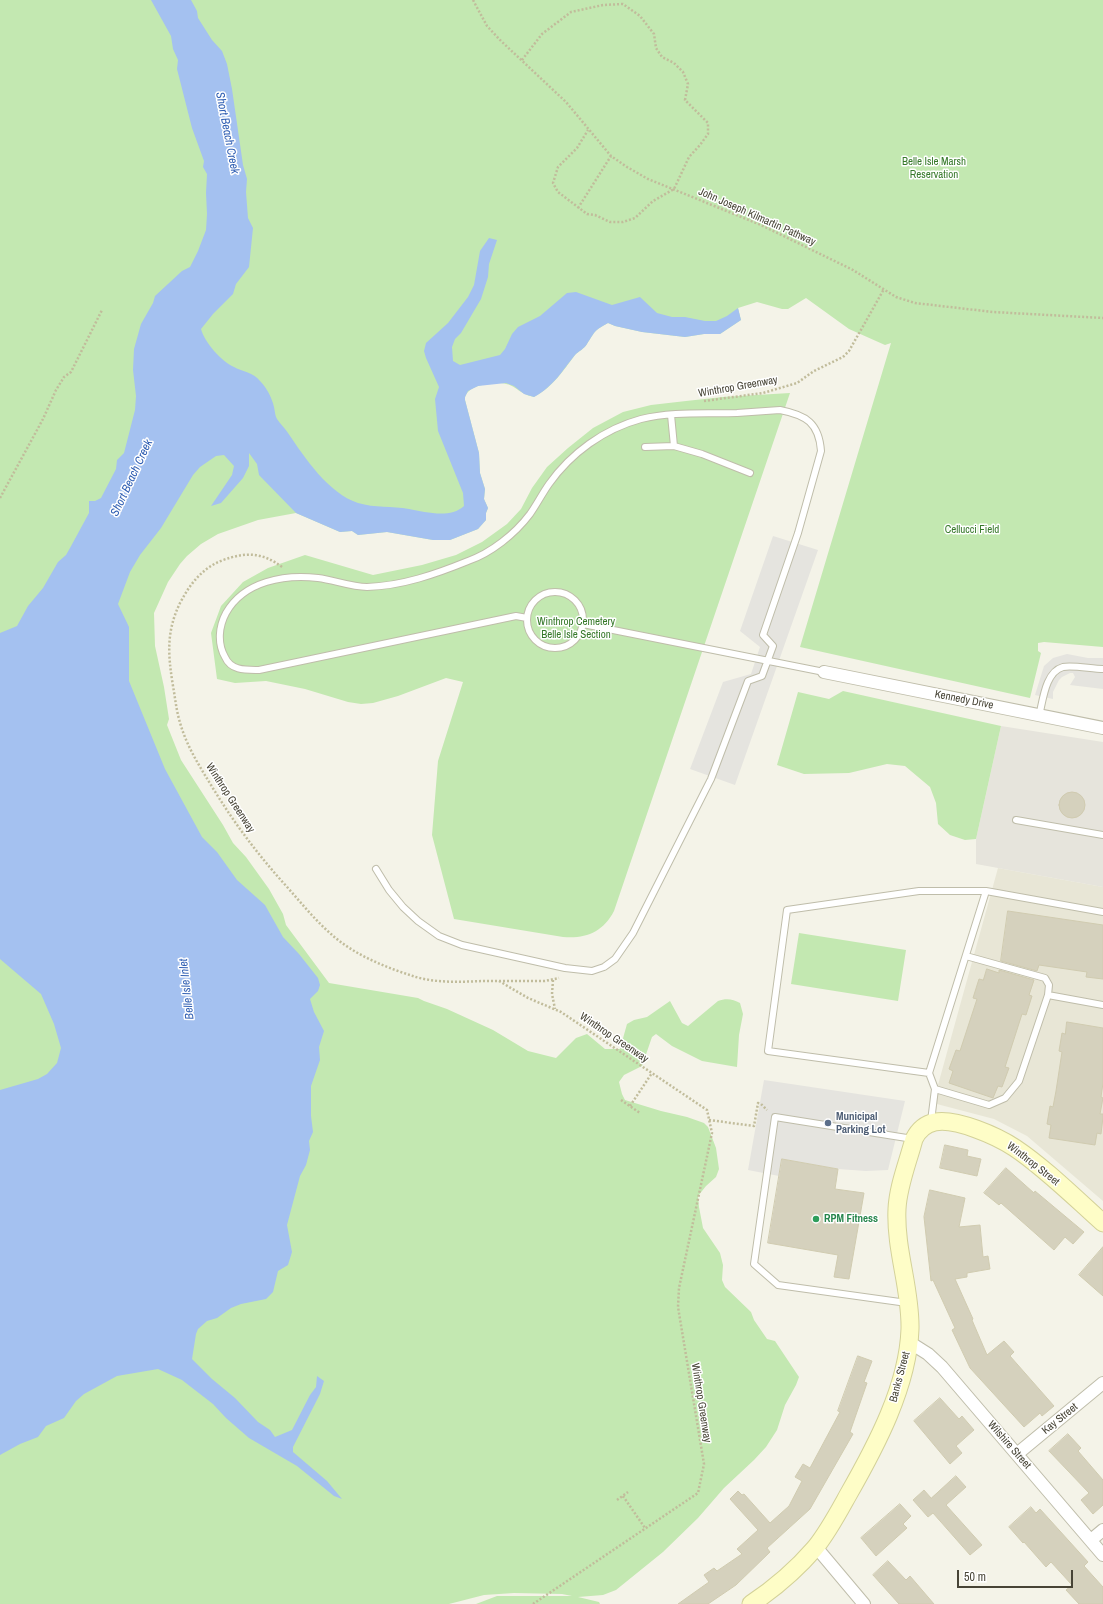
<!DOCTYPE html>
<style>
body{margin:0}
#map{position:relative;width:1103px;height:1604px;overflow:hidden;background:#f4f3e8;font-family:"Archivo Narrow",sans-serif}
canvas{display:block}
.scale{position:absolute;left:957px;top:1570px;width:116px;height:18px;box-sizing:border-box;border:2px solid #474436;border-top:0;padding-left:5px;font-size:12px;line-height:14px;white-space:nowrap;color:#474436;-webkit-text-stroke:3px #fff;paint-order:stroke}
</style>
<div id="map">
<canvas width="1103" height="1604"></canvas>
<div class="scale">50 m</div>
</div>
<script>
const c = document.querySelector('canvas').getContext('2d');
c.lineJoin = 'round';
function paint(path, color) { c.fillStyle = color; c.fill(path, 'evenodd'); }
function stroke(path, color, width, dash) { c.strokeStyle = color; c.lineWidth = width; c.lineCap = dash ? 'butt' : 'round'; c.setLineDash(dash || []); c.stroke(path); }
function drawText(font, color, halo, rows, align = 'center') {
  c.font = font + ' "Archivo Narrow",sans-serif'; c.lineWidth = 3; c.setLineDash([]); c.textBaseline = 'middle'; c.strokeStyle = halo; c.fillStyle = color; for (const [text, x, y, turn = 0] of rows) {
    c.save(); c.translate(x, y); c.rotate((+turn || 0) * Math.PI / 180); c.textAlign = isNaN(turn) ? turn : align; if (halo) c.strokeText(text, 0, 0); c.fillText(text, 0, 0); c.restore();
  }
}
paint(new Path2D(`
 M998 868 1103 887V1201L1027 1136 994 1119 933 1103Z`), '#e8e6d6');
paint(new Path2D(`
 M1001 726 1103 742V887L976 864V839Z`), '#e6e4dc');
paint(new Path2D(`
 M0 0H1103V647L1044 642 1038 643V651L1041 653 1030 698 800 647 891 343 885 345 849 329 806 298 788 309H782L757 302 738 308 741 320 720 334H704L685 337 642 332 615 326 608 323C593 331 595 332 587 344 584 349 579 351 575 355 562 372 554 386 534 397 530 396 526 395 523 393 517 390 513 385 506 384 495 381 464 385 465 400L479 453 480 473 485 489 484 499 488 508 486 513V520L478 529 450 540H433L387 532 358 535 352 531 340 532 296 513 258 520 218 534 201 544 187 556 180 564 168 582 154 613 155 646 164 687 169 719 167 725 181 760 223 825 233 843 246 857 269 889 283 914 286 925 329 983 418 998 424 1001 447 1009 493 1030 528 1051 556 1058 576 1038 587 1034 605 1049H620L627 1024 634 1020 647 1017 670 1001 682 1023 688 1026 718 1001C726 998 733 999 740 1003L743 1014 739 1035 737 1067 702 1061 672 1046 656 1034 652 1037 642 1066 624 1075 619 1082 622 1094 625 1100 661 1111 687 1117 704 1123 708 1127 716 1148 719 1169 716 1177 706 1186 698 1196 699 1207 703 1228 720 1253 723 1265 722 1280 725 1287 751 1312 754 1320 767 1339 775 1341 799 1377 796 1385 785 1405 777 1430 766 1447 754 1460 724 1488 698 1518 663 1552 616 1590 603 1595 578 1597 599 1602 600 1604H476L497 1596H572L562 1594 514 1593 484 1595 449 1604H0Z
 M790 393 614 911C603 932 586 939 563 937L454 919 432 835 438 761 463 682 446 678 398 696 373 703 361 704 348 702 305 689 266 681 235 683 217 679 211 633 221 606 243 582 268 568 305 555 373 575 422 565 456 555 482 542 507 524 521 509 532 488 547 467 568 448 593 428 623 412 651 405 686 401 723 397Z
 M843 691 1001 726 976 839 965 840 950 835 938 824 936 803 930 787 905 766 887 764 849 773 804 774 777 765 798 692 829 699Z
 M799 933 906 950 898 1001 791 984Z`), '#c3e8b1');
paint(new Path2D(`
 M773 536 818 550 735 785 690 769 723 682 751 674 760 647 740 631Z
 M1067 654 1088 658H1103V689L1070 685 1075 677 1073 673H1070L1062 677 1059 680 1053 692V699L1035 695 1044 666 1053 658Z
 M764 1080 905 1101 888 1170 866 1171 838 1169 782 1159 779 1176 748 1170Z`), '#e5e4df');
paint(new Path2D(`
 M151 0H191L197 11 198 18 212 40 222 51 227 64 232 89 243 165 247 179 246 192 248 218 253 228 249 267 236 284 233 294 213 314 201 329C205 343 221 361 234 367 243 372 253 372 260 381 267 388 272 398 274 407 275 411 275 416 277 419 280 424 285 428 288 433 305 458 328 493 358 503 375 508 392 506 409 509 426 512 450 519 464 506L463 493 438 431 435 399 439 387 426 358 424 351 426 343 448 323 468 297 474 285 480 251 489 238 497 240 489 264 488 277 481 299 461 333 455 339 452 347 453 361 460 365 500 355 505 349 512 334 518 327 540 316 567 293 576 292 612 305 640 297 657 313 672 317H685L705 321H716L727 316 738 308 741 320 720 334H704L685 337 642 332 615 326 608 323C593 331 595 332 587 344 584 349 579 351 575 355 562 371 554 386 534 397L524 394 514 386 506 383 478 386 468 391 465 397V400L479 453 480 473 485 489 484 499 488 508 486 513V520L478 529 450 540H433L387 532 358 535 352 531 340 532 296 513 259 475 257 464 249 453V466L243 478 221 503 211 506 232 475 234 466 224 455 216 456 200 467 193 475 161 528 140 555 130 572 118 604 129 627V681L165 769 202 837 217 852 237 880 265 905 283 937 299 954 318 978 320 985 318 991 310 999 314 1012 324 1031 319 1047 320 1060 311 1086V1116L313 1132 309 1141 310 1150 306 1165 300 1176 287 1225 292 1252 288 1265 278 1271 273 1292 266 1299 241 1304 231 1308 217 1318 207 1321 198 1329 196 1334 192 1359 212 1379 235 1398 258 1422 270 1430 275 1437 292 1430 310 1395 316 1387 317 1376 324 1381 320 1394 293 1447V1452L327 1481 342 1499 334 1496 297 1466 249 1438 226 1418 213 1404 182 1380 158 1369 117 1376 84 1394 76 1401 64 1418 46 1426 38 1437 20 1444 0 1455V1090L38 1079 47 1074 57 1063 61 1048 54 1024 41 994 0 959V633L17 626 28 606 43 588 58 562 66 555 70 548 89 513V501H95L101 498 116 469 117 460 124 453 135 410 136 396 133 370 134 349 141 324 153 303 155 296 182 271 190 267 198 251 206 230 207 214 206 193 207 174 203 167 204 161 192 128 177 69 178 60 173 49 171 36Z`), '#a4c1f0');
const building = new Path2D(`
 M1059 805a13 13 0 1 1 26 0a13 13 0 1 1-26 0Z
 M1008 911 1103 925V979L1086 977 1087 972 1039 965 1037 971 1001 961Z
 M987 969 999 973V970L1034 980 1029 995 1032 996 1026 1015 1022 1014 1005 1067 1009 1068 1002 1087 998 1086 993 1098 949 1083 953 1071 949 1069 956 1050 960 1051 977 999 973 998 979 979 983 980Z
 M1067 1022 1103 1028V1083L1101 1097 1103 1098 1100 1114H1103V1117L1101 1134 1097 1133 1095 1145 1049 1138 1051 1125 1047 1124 1050 1106 1053 1107 1056 1091 1062 1052 1059 1051 1062 1033 1065 1034Z
 M945 1145 968 1150 967 1156 981 1159 977 1176 940 1168Z
 M782 1159 838 1169 835 1189 864 1193 849 1279 834 1277 838 1255 768 1243Z
 M1006 1168 1034 1193 1035 1191 1084 1232 1073 1244 1065 1237 1054 1250 1001 1203 999 1205 984 1193Z
 M930 1190 965 1198 959 1227 980 1225 983 1257 988 1256 990 1269 967 1273V1277L955 1279 973 1319 972 1320 987 1355 1004 1341 1014 1352 1010 1356 1054 1406 1042 1416 1040 1413 1024 1427 970 1368 952 1330 955 1328 933 1280 931 1281 924 1217Z
 M1103 1247V1296L1079 1275Z
 M858 1356 872 1361 864 1382 867 1383 850 1432 853 1434 810 1509 767 1548 770 1552 736 1585 708 1604H678L709 1582 704 1575 714 1568 717 1571 742 1554 737 1549 758 1530 730 1499 738 1491 742 1495 744 1494 770 1523 789 1506 802 1481 795 1477 803 1464 810 1468 840 1412 838 1411Z
 M940 1398 959 1419 962 1416 974 1430 956 1446 962 1453 950 1464 914 1421Z
 M1068 1434 1081 1448 1078 1451 1103 1480V1505L1093 1514 1081 1500 1089 1493 1049 1451Z
 M956 1476 966 1487 946 1505 982 1545 970 1555 933 1513 928 1517 913 1500 924 1490 931 1498Z
 M900 1504 911 1516 903 1524 907 1528 876 1556 861 1538Z
 M1031 1507 1036 1513 1040 1509 1088 1562 1084 1566 1103 1587V1604H1079L1066 1590 1072 1585 1051 1562 1046 1567 1024 1542 1023 1543 1009 1527Z
 M888 1561 906 1580 910 1576 934 1604H899L873 1575Z`);
paint(building, '#d5d1bd');
stroke(building, '#d0cbb0', 1);
const lane = new Path2D(`
 M671 415 674 446
 M645 447 674 446 702 454 750 473
 M527 620a28 28 0 1 1 56 0a28 28 0 1 1-56 0Z
 M583 624 824 672
 M1039 716C1043 701 1045 672 1063 667 1073 665 1092 669 1103 669
 M1016 820 1103 835
 M376 869 389 890 403 907 418 921 439 936 462 945 565 968 592 971 604 967 615 959 633 933 711 779 748 681 762 676 773 646 763 635 798 533 821 451C819 423 806 415 780 410 766 411 752 412 737 413 705 414 672 411 641 419 604 429 571 453 549 484 542 494 537 504 530 514 515 534 491 553 468 561 436 574 402 586 367 587 351 587 334 580 318 578 285 574 244 581 226 613 219 626 217 643 225 657 231 671 246 670 259 670L516 616 527 618
 M1048 995 1103 1005
 M929 1073 768 1051 787 910 919 891H986L1103 912
 M935 1089 989 1105 1005 1098 1019 1081 1048 995 1049 985 1045 978 966 956
 M931 1121 935 1089 929 1073 986 891
 M907 1303 778 1285 754 1264 775 1117 913 1139`);
const street = new Path2D(`
 M824 672 1103 728
 M909 1342 928 1354 942 1367 1103 1555
 M1017 1454 1103 1383
 M1091 1540 1103 1530
 M816 1547 864 1604`);
const secondary = new Path2D(`
 M751 1604C775 1588 796 1570 815 1548 828 1532 838 1513 848 1495 876 1446 908 1386 910 1329 911 1289 895 1250 897 1209 898 1186 908 1162 914 1139 918 1131 925 1124 935 1122 956 1118 997 1136 1015 1148 1045 1168 1075 1198 1103 1223`);
stroke(lane, '#bfbdaa', 8);
stroke(street, '#bfbdaa', 14);
stroke(secondary, '#d3d198', 19);
stroke(new Path2D(`
 M473 0 487 26 501 41 566 102 611 156 627 167 648 179 761 225 853 270 896 297 915 303 993 312 1103 318
 M522 60 542 34 571 12 603 5 623 4 640 16 654 34 656 48 662 57 674 63 683 72 688 84 685 100 708 123V134L700 145 689 157 674 189 653 201 635 218 623 222H610L595 215 587 214 558 192 553 183 558 167 577 148 588 130
 M578 208 611 156
 M704 401 763 393 797 383 814 371 843 357 849 351 884 289
 M0 498 43 419 56 390 64 377 71 372 102 310
 M282 567C262 552 246 552 223 560 202 568 190 584 180 603 166 632 168 655 173 686 175 697 176 708 179 719 185 743 198 764 211 785 234 823 258 855 288 888 302 904 315 920 331 934 354 955 387 968 416 977 437 983 460 982 482 981 503 981 524 981 545 981L559 978
 M553 980 552 994 555 1009
 M499 981 528 998 561 1012 707 1110 712 1133 679 1288 678 1307 704 1464 698 1493 533 1604
 M621 1100 640 1113
 M630 1106 652 1073
 M709 1120 754 1126 758 1103 761 1104 767 1110
 M623 1496 645 1528
 M617 1500 628 1492`), '#c1bc9b', 2.5, [2, 2]);
stroke(lane, '#fff', 6);
stroke(street, '#fff', 12);
stroke(secondary, '#fefdc7', 17);
for (const [x, y, r, color] of [
 [828,1123,4,"#5c6f8a"],
 [816,1219,4,"#2e9e5b"]
]) { const dot = new Path2D(); dot.arc(x, y, r, 0, 2 * Math.PI); c.fillStyle = color; c.fill(dot); stroke(dot, '#fff', 1.5); }
drawText('11px', '#36792a', '#fff', [
 ["Belle Isle Marsh",934,162],
 ["Reservation",934,175],
 ["Cellucci Field",972,530],
 ["Winthrop Cemetery",576,622],
 ["Belle Isle Section",576,635]
]);
drawText('11px', '#474436', '#fff', [
 ["John Joseph Kilmartin Pathway",757,217,24],
 ["Winthrop Greenway",738,387,-10],
 ["Kennedy Drive",964,700,11],
 ["Winthrop Greenway",230,798,57],
 ["Winthrop Greenway",614,1038,34],
 ["Winthrop Street",1033,1164,38],
 ["Banks Street",900,1377,-75],
 ["Winthrop Greenway",701,1403,81],
 ["Kay Street",1060,1419,-39],
 ["Wilshire Street",1009,1445,49]
]);
drawText('bold 11px', '#4e5e75', '#fff', [
 ["Municipal",836,1117],
 ["Parking Lot",836,1130]
], 'left');
drawText('bold 11px', '#27864d', '#fff', [
 ["RPM Fitness",824,1219]
], 'left');
drawText('italic 12px', '#305fb3', '#fff', [
 ["Short Beach Creek",227,133,79],
 ["Short Beach Creek",132,478,-65],
 ["Belle Isle Inlet",187,989,-96]
]);
</script>
